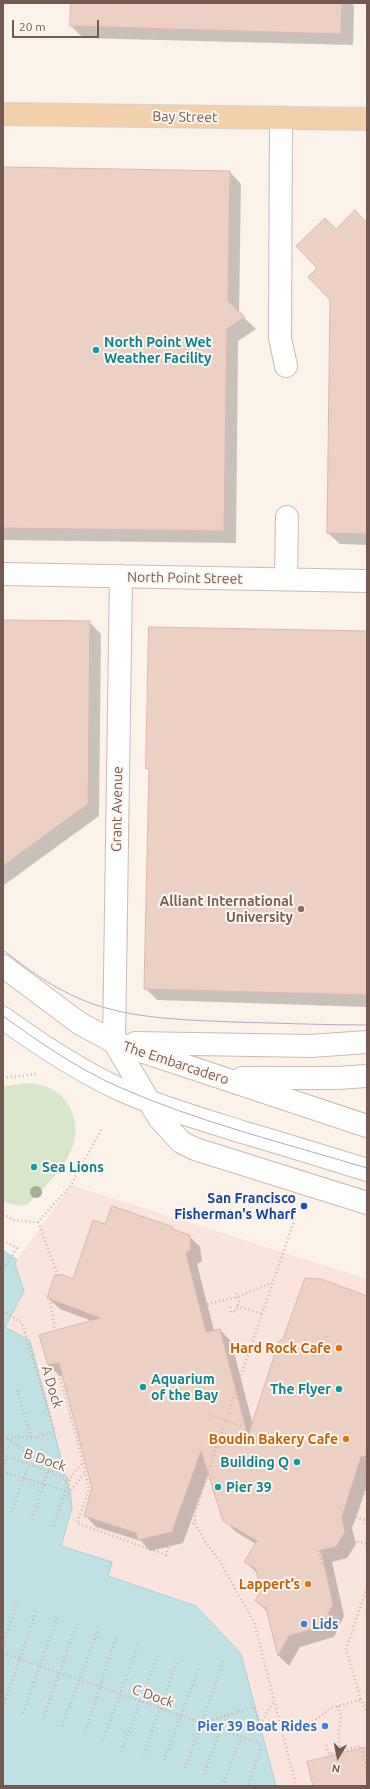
<!DOCTYPE html>
<meta charset="utf-8">
<style>
body{margin:0}
#map{position:relative;width:370px;height:1789px;overflow:hidden;background:#fbf2e9;font-family:Ubuntu,sans-serif}
canvas{display:block}
.frame{position:absolute;inset:0;border:4px solid #73594f;pointer-events:none}
.north{position:absolute;left:318px;top:1737px;width:40px;height:40px;-webkit-text-stroke:3px #fdf7f0;paint-order:stroke;rotate:190deg;font-size:11px;font-weight:700;line-height:16px;text-align:center;color:#73594f}
.north::after{content:'';display:block;margin:auto;width:14px;height:18px;background:#73594f;clip-path:polygon(50% 0,100% 100%,50% 72%,0 100%)}
.scale{position:absolute;left:12px;top:20px;width:87px;height:18px;box-sizing:border-box;border:2px solid #73594f;border-top:0;padding-left:5px;font-size:12px;line-height:14px;white-space:nowrap;color:#73594f;-webkit-text-stroke:3px #fdf7f0;paint-order:stroke}
</style>
<div id="map">
<canvas width="370" height="1789"></canvas>
<div class="frame"></div>
<div class="north">N</div>
<div class="scale">20 m</div>
</div>
<script>
const c = document.querySelector('canvas').getContext('2d');
c.lineJoin = 'round';
function paint(path, color) { c.fillStyle = color; c.fill(path, 'evenodd'); }
function stroke(path, color, width, dash) { c.strokeStyle = color; c.lineWidth = width; c.lineCap = dash ? 'butt' : 'round'; c.setLineDash(dash || []); c.stroke(path); }
function drawText(font, color, halo, rows, align = 'center') {
  c.font = font + ' Ubuntu,sans-serif'; c.lineWidth = 4; c.setLineDash([]); c.textBaseline = 'middle'; c.strokeStyle = halo; c.fillStyle = color; for (const [text, x, y, turn = 0] of rows) {
    c.save(); c.translate(x, y); c.rotate((+turn || 0) * Math.PI / 180); c.textAlign = isNaN(turn) ? turn : align; if (halo) c.strokeText(text, 0, 0); c.fillText(text, 0, 0); c.restore();
  }
}
paint(new Path2D(`
 M71 1185 367 1279V1786H276L241 1654 196 1606 108 1576 111 1562 61 1546 72 1508 70 1492 5 1327 23 1291 15 1263Z`), '#fae4de');
paint(new Path2D(`
 M29 1083C48 1085 62 1091 71 1110 88 1148 53 1179 28 1204L20 1206 3 1202V1086Z`), '#d8e7c9');
const water = new Path2D(`
 M3 1250 17 1260 15 1264 24 1291 5 1327 30 1341 70 1492 72 1508 61 1546 112 1562 108 1576 196 1606 241 1654 276 1786H3Z`);
paint(water, '#bfe1e3');
stroke(water, '#a7d1d3', 1);
paint(new Path2D(`
 M72 3H351L354 6 353 45 83 38 71 26Z
 M3 168 230 172 241 184 239 313 256 329 238 341 236 543 3 540Z
 M367 222V545L340 544 328 533 331 300 318 268 336 230Z
 M3 621 89 622 101 634 99 816 4 885Z
 M367 632V1007L157 1000 145 988 150 771 147 768Z
 M105 1225 172 1228 176 1231 189 1236 200 1247 202 1261 197 1264 214 1331 220 1330 231 1341 253 1425 367 1297V1485L352 1528 356 1544 347 1558 332 1562 344 1616 334 1637 300 1647 289 1666 279 1656 268 1612 256 1601 262 1590 258 1574 246 1562 256 1544 236 1532 224 1520 209 1472 183 1543 150 1551 141 1541 96 1527 85 1515 93 1488 64 1375 60 1376 48 1365 92 1321 60 1309 48 1298 74 1280Z`), '#0003');
const building = new Path2D(`
 M71 3H342L341 34 70 26Z
 M3 167 230 171 228 301 245 317 227 329 224 531 3 528Z
 M355 210 367 223V534L327 533 330 300 308 277 317 268 296 246 325 218 336 229Z
 M3 620 90 621 88 804 3 866Z
 M149 627 367 631V995L144 989 149 769H146Z
 M112 1206 173 1227 172 1229 190 1235 191 1250 186 1253 206 1332 220 1329 248 1436 279 1341 283 1339 305 1278 321 1279 367 1296V1455L361 1457 342 1517 345 1532 336 1547 321 1550 333 1604 323 1626 289 1636 278 1656 266 1608 255 1601 261 1590 256 1569 244 1562 257 1541 223 1521 201 1451 172 1532 138 1540 136 1533 84 1516 92 1488 59 1363 48 1365 39 1335 100 1318 47 1298 55 1274 60 1276V1274L73 1279 93 1220 105 1224Z
 M367 1747V1786H313L307 1762Z`);
paint(building, '#edd0c4');
stroke(building, '#deb6a6', 1);
const minor = new Path2D(`
 M281 118 280 338 286 366
 M3 574 367 581
 M286 579 287 517
 M3 966 79 1023 114 1042 367 1126
 M3 1018C39 1044 78 1070 119 1089 159 1107 201 1119 242 1132 284 1144 325 1157 367 1170
 M114 1042 121 576
 M114 1042 159 1118 181 1142 195 1149 367 1203
 M135 1043 311 1046 367 1042
 M242 1078H337L367 1076`);
const major = new Path2D(`
 M3 114 367 119`);
stroke(minor, '#ccbab0', 24);
stroke(major, '#d8d1ce', 24);
stroke(new Path2D(`
 M3 1078 36 1074
 M3 1214 13 1220 38 1222 71 1185 101 1130
 M38 1222 58 1275
 M3 1240 17 1248 3 1270
 M50 1299 55 1330
 M237 1306 262 1314
 M230 1307 231 1312 236 1311 239 1301 236 1292
 M3 1311 22 1323 55 1431 32 1439 19 1436 8 1439
 M213 1331 207 1304 237 1297 272 1283
 M56 1363 83 1462 89 1490 77 1523 166 1555 172 1538 177 1536 182 1524 195 1523
 M17 1390 32 1439
 M228 1413 295 1218
 M223 1428 195 1513V1523L205 1541 219 1560 254 1622 296 1786
 M3 1437 8 1439 54 1472
 M3 1455 70 1479 53 1527
 M358 1466 367 1469
 M3 1468 7 1457
 M3 1472 70 1492 85 1472
 M59 1476 67 1482 83 1462
 M11 1512 29 1464
 M356 1517 367 1521
 M32 1519 48 1471
 M343 1524 354 1522 367 1484
 M342 1537 367 1544
 M319 1551 322 1565 328 1563 325 1549
 M367 1588 346 1649 361 1700 367 1711
 M3 1645 17 1603
 M3 1653 262 1744 248 1786
 M338 1706 341 1719 338 1736 341 1751
 M3 1707 37 1609
 M23 1713 57 1618
 M43 1719 77 1624
 M201 1723 254 1707 260 1725
 M260 1724 274 1701
 M62 1726 98 1631
 M282 1731 311 1723 331 1708 360 1700
 M84 1735 116 1638
 M103 1740 138 1645
 M326 1745 329 1754 361 1746 367 1770
 M123 1747 158 1654
 M144 1754 177 1661
 M164 1760 199 1668
 M185 1768 224 1660
 M204 1775 220 1730
 M224 1782 241 1737`), '#d2b3a7', 2.5, [1, 3]);
stroke(minor, '#fff', 22);
stroke(major, '#f2d0a9', 22);
stroke(new Path2D(`
 M3 950C30 971 53 988 85 1001 130 1019 186 1020 234 1022 278 1023 323 1025 367 1025
 M3 1016C39 1042 78 1069 119 1087 198 1122 284 1143 367 1168`), '#b4a8c4', 1);
stroke(new Path2D(`
 M210 1415 241 1426`), '#d2b3a7', 2.5, [1, 3]);
c.fillStyle = '#a3af90';
for (const [x, y] of [
 [36,1192]
]) { c.beginPath(); c.arc(x, y, 6, 0, 2 * Math.PI); c.fill(); }
for (const [x, y, r, color] of [
 [96,350,4,"#0f9aa8"],
 [301,909,4,"#8d6e63"],
 [34,1167,4,"#0f9aa8"],
 [304,1206,4,"#1a4fb4"],
 [339,1348,4,"#e8710a"],
 [143,1387,4,"#0f9aa8"],
 [339,1389,4,"#0f9aa8"],
 [346,1439,4,"#e8710a"],
 [297,1462,4,"#0f9aa8"],
 [218,1487,4,"#0f9aa8"],
 [308,1584,4,"#e8710a"],
 [304,1624,4,"#3f7fe0"],
 [325,1726,4,"#3f7fe0"]
]) { const dot = new Path2D(); dot.arc(x, y, r, 0, 2 * Math.PI); c.fillStyle = color; c.fill(dot); stroke(dot, '#fdf7f0', 1.5); }
drawText('14px', '#73594f', '#fdf7f0', [
 ["Bay Street",185,117,1],
 ["North Point Street",185,578,1],
 ["Grant Avenue",117,809,-89],
 ["The Embarcadero",176,1063,18],
 ["A Dock",52,1387,73],
 ["B Dock",45,1460,19],
 ["C Dock",153,1696,20]
]);
drawText('bold 14px', '#0d838f', '#fdf7f0', [
 ["North Point Wet",104,342],
 ["Weather Facility",104,358],
 ["Sea Lions",42,1167],
 ["Aquarium",151,1379],
 ["of the Bay",151,1395],
 ["The Flyer",331,1389,"right"],
 ["Building Q",289,1462,"right"],
 ["Pier 39",226,1487]
], 'left');
drawText('bold 14px', '#785e54', '#fdf7f0', [
 ["Alliant International",293,901],
 ["University",293,917]
], 'right');
drawText('bold 14px', '#164399', '#fdf7f0', [
 ["San Francisco",296,1198],
 ["Fisherman's Wharf",296,1214]
], 'right');
drawText('bold 14px', '#c56008', '#fdf7f0', [
 ["Hard Rock Cafe",331,1348],
 ["Boudin Bakery Cafe",338,1439],
 ["Lappert’s",300,1584]
], 'right');
drawText('bold 14px', '#366cbe', '#fdf7f0', [
 ["Lids",312,1624],
 ["Pier 39 Boat Rides",317,1726,"right"]
], 'left');
</script>
